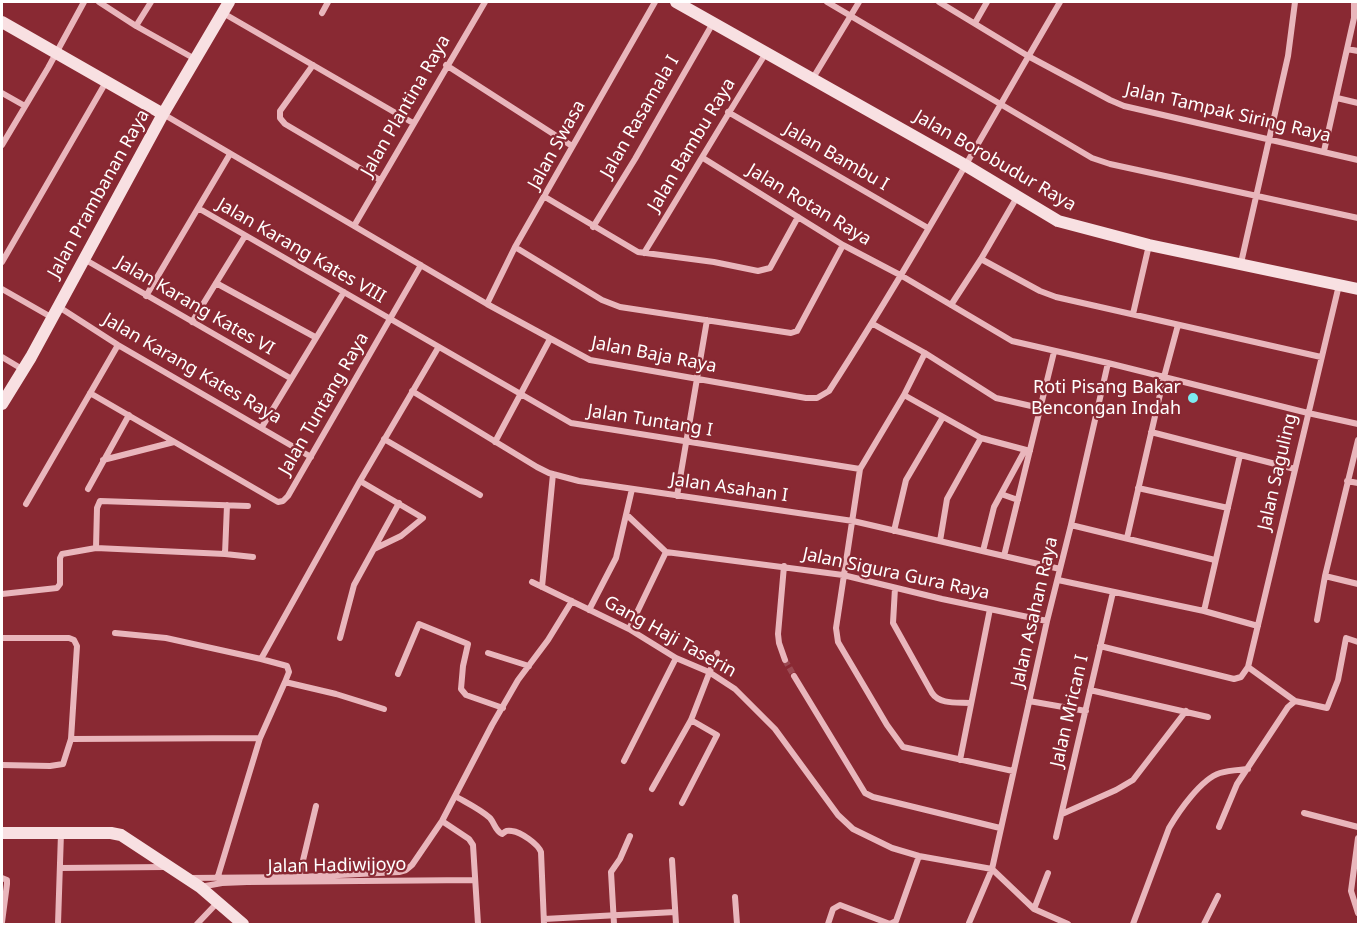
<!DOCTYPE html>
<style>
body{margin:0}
#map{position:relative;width:1360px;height:926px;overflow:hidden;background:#892933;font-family:"Noto Sans",sans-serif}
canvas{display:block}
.frame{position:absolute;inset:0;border:3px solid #fff;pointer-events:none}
</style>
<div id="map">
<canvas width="1360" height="926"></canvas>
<div class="frame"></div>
</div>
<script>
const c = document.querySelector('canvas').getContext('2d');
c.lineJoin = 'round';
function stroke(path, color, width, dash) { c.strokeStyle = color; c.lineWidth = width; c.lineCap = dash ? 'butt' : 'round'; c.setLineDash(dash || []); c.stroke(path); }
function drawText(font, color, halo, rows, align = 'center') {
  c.font = font + ' "Noto Sans",sans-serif'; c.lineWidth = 4.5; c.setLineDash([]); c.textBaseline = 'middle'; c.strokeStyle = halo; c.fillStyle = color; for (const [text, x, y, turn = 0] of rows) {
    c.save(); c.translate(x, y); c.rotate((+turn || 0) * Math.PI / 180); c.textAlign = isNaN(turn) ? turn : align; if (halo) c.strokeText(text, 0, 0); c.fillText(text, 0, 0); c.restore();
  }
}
stroke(new Path2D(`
 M785 660 794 676`), '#9b4952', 6, [6, 3]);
stroke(new Path2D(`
 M99 2 136 26 195 59
 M827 2 1092 158 1110 164 1358 218
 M939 2 1028 56 1110 100 1124 106 1358 160
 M223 13 413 123
 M322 13 328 2
 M975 23 987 2
 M136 26 151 2
 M1347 49 1358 51
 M313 65 280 111V118L285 124 380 180
 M446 65 572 146
 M813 78 859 2
 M2 93 25 106
 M1337 98 1358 103
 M728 112 928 228
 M163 114 487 304 590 360 806 398H817L829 391C911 264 984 132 1060 2
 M2 145 48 68 84 2
 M1324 151 1354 18V2
 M703 158 843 245 902 276 1012 341 1108 363 1308 413 1358 424
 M545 197 638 252 714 262 758 271 770 268 798 217
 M198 208 571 423 860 469
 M354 226 485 2
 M593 227 635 159 713 23
 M515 247 602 300 620 307 791 333 797 331 843 245
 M644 253C685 187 724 119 766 53
 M84 259 290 378
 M981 259 1040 291 1056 297 1321 357
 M2 262 106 82
 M1241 263 1288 56 1295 2
 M216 283 315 337
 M2 289 51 317
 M146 296 230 154
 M487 304 515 247 655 2
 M951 305 981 259 1017 197
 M59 307 118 345 311 457
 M1133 314 1149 245
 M192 322 245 236
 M873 324 925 353 996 398 1040 408
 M925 353 904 395 860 469 836 628 838 642 887 725 903 747 1013 771
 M2 357 22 369
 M412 391 537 467 549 473 579 481 853 521 1060 569
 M90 393 278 502 283 501 288 496 421 265
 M904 395 981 438 1030 451
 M262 427 344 292
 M1151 432 1295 469
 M384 439 480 495
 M495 442 550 339
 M103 460 174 442
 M360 481 423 518 401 536 374 549
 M1347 481 1358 483
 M1138 488 1228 508
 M88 489 129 415
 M1001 494 1018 500
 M677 496 707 320
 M26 504 118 345
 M627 515 666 552
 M1071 525 1215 560
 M894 531 906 480 943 417
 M1127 538 1164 377 1178 325
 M940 541 947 499 981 438
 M96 548 97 508 100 501 248 506
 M983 551 994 507 1025 450
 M666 552 843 575 942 599 1047 621
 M225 554 227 505
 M1004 556 1054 352
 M784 566 778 634 779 643 785 660
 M1325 576 1358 584
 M1058 580 1204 611 1258 626
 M532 582 629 629 676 658 709 672 735 689 775 729 838 815 853 829 892 848 919 856 992 869 1034 909 1068 924
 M542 587 553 474
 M895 588 893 623 932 693C940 705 958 702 971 703
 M2 594 57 588 60 584V558L62 554 96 548 225 554 253 557
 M589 610 616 558 632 489
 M1204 611 1240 455
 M1317 620 1325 576 1358 440
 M629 629 666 552
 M115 633 166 638 261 659 360 481 438 348
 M2 638H69L74 640 77 646 71 739 63 764 50 766 2 765
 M340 638 354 585 399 503
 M1100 646 1234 679 1241 677 1248 667 1339 285
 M488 653 529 666
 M261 659 287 666 289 672 285 682 336 694 384 709
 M398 674 419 624 468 644 463 666 461 689 466 695 503 708
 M794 676 865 793 873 797 1000 828
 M1090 690 1208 717
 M1029 701 1086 711
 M1295 701 1327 708 1338 680 1346 638 1358 642
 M260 738 285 682
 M71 739 260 738 218 876
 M960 760 990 609
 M624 761 676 658
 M652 789 691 720 717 653
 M455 796C467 803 480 809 490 818 495 824 495 830 502 834 506 831 507 830 512 831 521 832 538 844 541 852L544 924
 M682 803 717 735 691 720
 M1304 813 1358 827
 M1062 814 1116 790 1133 780 1186 711
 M442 821 469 839 473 845 478 924
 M1219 827 1237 784 1288 707 1295 701 1248 667
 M1056 837 1113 592
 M1358 838 1351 891 1358 913
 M672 860 676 924
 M60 868 165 867
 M299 877 316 806
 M2 878 7 880V884L2 922
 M190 878 299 877 399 872 406 870 412 865 442 821 492 725 518 680 548 640 572 601
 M200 887 222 883 247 882 475 880
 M735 897 737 924
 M1034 909 1048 873
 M544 919 675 912
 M969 923 992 869 1047 621 1071 525 1108 363
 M58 924 61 833
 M197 924 217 903
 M614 924 611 872 620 859 630 836
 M828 924 833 909 840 905 890 924
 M890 924 896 921 919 856
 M1133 924 1169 828C1179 811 1201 779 1220 773 1229 770 1239 770 1248 769
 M1204 924 1218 896`), '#e9b6bc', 6);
stroke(new Path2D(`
 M676 2 965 165 1058 221 1149 245 1358 289
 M2 22 163 114
 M2 404 31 357 163 114 229 2
 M2 833H111L121 835 200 887 243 924`), '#f8e0e2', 12);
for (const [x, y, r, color] of [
 [1193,398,6,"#7cebf0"]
]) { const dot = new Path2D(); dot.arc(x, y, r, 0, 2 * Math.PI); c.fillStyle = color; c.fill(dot); stroke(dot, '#892933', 2); }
drawText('18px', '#fff', '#892933', [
 ["Jalan Plantina Raya",406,106,-60],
 ["Jalan Tampak Siring Raya",1228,113,13],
 ["Jalan Rasamala I",640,117,-60],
 ["Jalan Swasa",557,145,-61],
 ["Jalan Bambu Raya",692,145,-59],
 ["Jalan Bambu I",836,157,30],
 ["Jalan Borobudur Raya",995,161,30],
 ["Jalan Prambanan Raya",99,194,-61],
 ["Jalan Rotan Raya",809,205,31],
 ["Jalan Karang Kates VIII",301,251,30],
 ["Jalan Karang Kates VI",195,306,30],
 ["Jalan Baja Raya",654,355,11],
 ["Jalan Karang Kates Raya",192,369,30],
 ["Jalan Tuntang Raya",324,404,-60],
 ["Jalan Tuntang I",650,421,9],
 ["Jalan Saguling",1278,472,-77],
 ["Jalan Asahan I",729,488,8],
 ["Jalan Sigura Gura Raya",896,574,12],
 ["Jalan Asahan Raya",1035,612,-77],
 ["Gang Haji Taserin",670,637,29],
 ["Jalan Mrican I",1070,711,-77],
 ["Jalan Hadiwijoyo",337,866,-1]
]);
drawText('18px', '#fff', '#892933', [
 ["Roti Pisang Bakar",1181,388],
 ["Bencongan Indah",1181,409]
], 'right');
</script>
